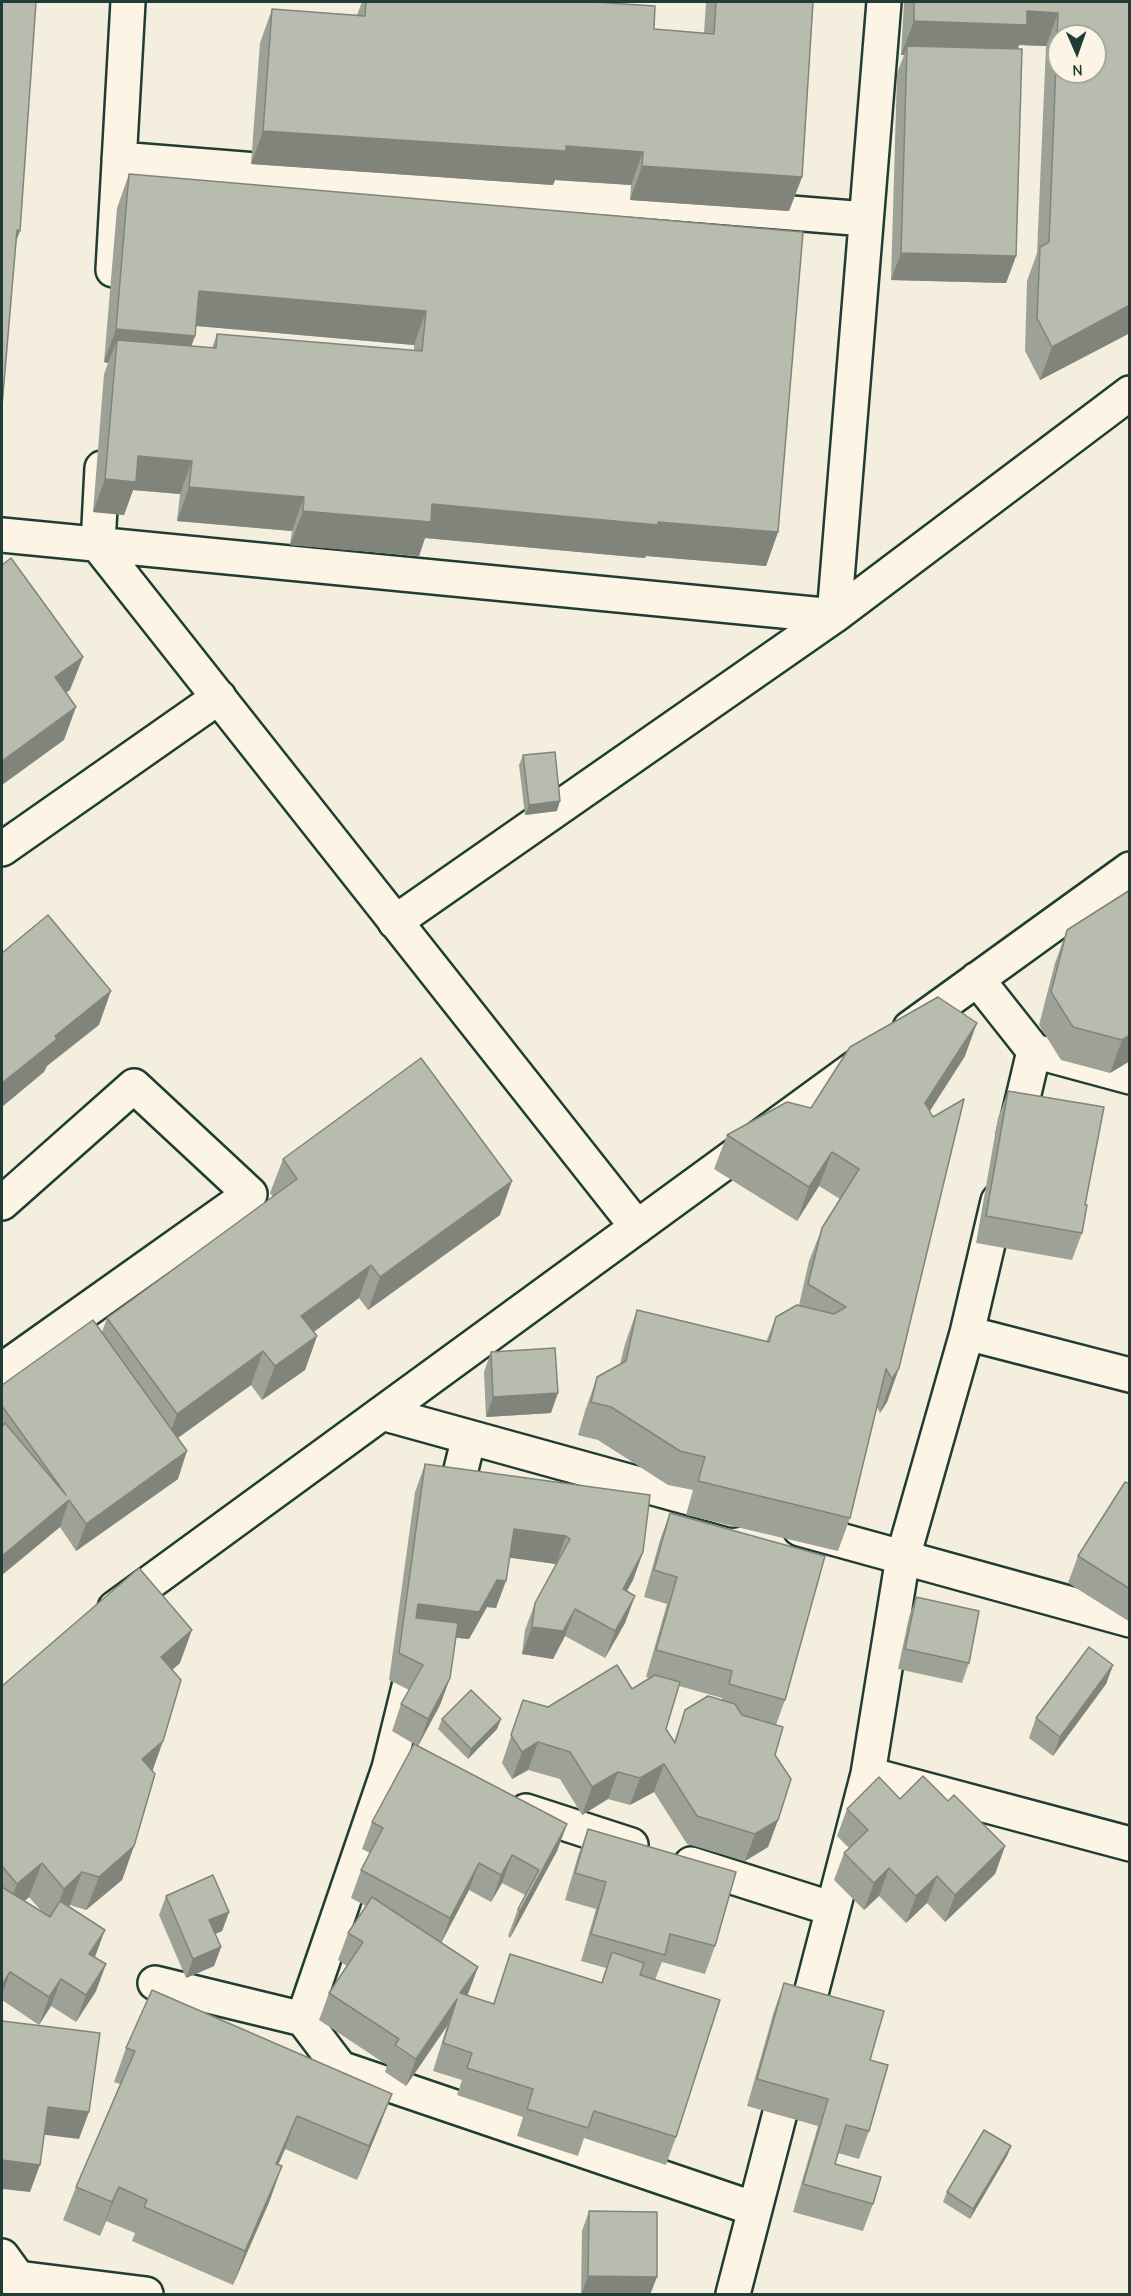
<!DOCTYPE html>
<style>
body{margin:0}
#map{position:relative;width:1131px;height:2296px;overflow:hidden;background:#f3eede;font-family:"Comic Neue",sans-serif}
canvas{display:block}
.frame{position:absolute;inset:0;border:3px solid #1f3d34;pointer-events:none}
.north{position:absolute;left:1047px;top:24px;width:60px;height:60px;box-sizing:border-box;background:#fcf5e5;border:2px solid #a4ab9e;border-radius:50%;rotate:178deg;font-size:16px;font-weight:700;line-height:24px;text-align:center;color:#1f3d34}
.north::after{content:'';display:block;margin:auto;width:21px;height:27px;background:#1f3d34;clip-path:polygon(50% 0,100% 100%,50% 72%,0 100%)}
</style>
<div id="map">
<canvas width="1131" height="2296"></canvas>
<div class="frame"></div>
<div class="north">N</div>
</div>
<script>
const c = document.querySelector('canvas').getContext('2d');
c.lineJoin = 'round';
function stroke(path, color, width, dash) { c.strokeStyle = color; c.lineWidth = width; c.lineCap = dash ? 'butt' : 'round'; c.setLineDash(dash || []); c.stroke(path); }
function paint(path, color) { c.fillStyle = color; c.fill(path, 'evenodd'); }
const street = new Path2D(`
 M119 159 866 219
 M113 270 128 2
 M102 468 98 545 637 1227
 M2 535 834 616 1130 393
 M2 849 219 697
 M395 922 834 616 884 2
 M977 979 1034 1051 1130 1077
 M910 1028 1130 869
 M1014 1136 1034 1051
 M2 1203 134 1086 250 1194 2 1370
 M967 1333 1130 1375
 M382 1413 733 1510
 M450 1514 469 1437
 M800 1529 1130 1620
 M115 1608 856 1067
 M868 1774 1130 1844
 M526 1811 631 1845
 M691 1864 833 1909
 M155 1983 303 2019 340 2068 755 2209
 M303 2019 389 1768 419 1646
 M2 2256 18 2278
 M733 2294 868 1774 903 1557 967 1333 998 1201`);
const secondary = new Path2D(`
 M2 2276 146 2294`);
stroke(street, '#1f3d34', 38);
stroke(secondary, '#1f3d34', 38);
stroke(street, '#fcf5e5', 33);
stroke(secondary, '#fcf5e5', 33);
paint(new Path2D(`
 M362 2H594L654 29 704 33 706 2H813L802 177 789 211 630 200 631 185 555 180 553 185 251 164 260 43 272 9 357 15Z
 M904 2H1130V333L1040 380 1025 351 1027 281 1037 253 1046 46 1019 45 1018 49 1016 256 1006 283 891 280 897 73 904 55H901Z
 M129 174 803 232 778 532 766 566 646 556 645 558 425 538 419 556 290 545 292 531 177 521 180 494 133 490 124 515 93 512 104 374 108 363 104 362 117 208ZM196 326 414 345V351L217 334 212 348 191 346 195 336Z
 M523 755 557 811 525 815 519 765Z
 M1130 890V1061L1110 1073 1061 1060 1039 1025 1055 963 1067 930Z
 M965 1056 930 1111 899 1368 887 1402 880 1413 877 1407 850 1518 838 1551 686 1515 693 1490 668 1485 598 1440 578 1435 585 1411 597 1377 620 1364 625 1344 637 1310 766 1342 776 1317 799 1305 809 1261 822 1228 840 1199 819 1186 797 1221 714 1169 727 1135Z
 M1008 1091 1085 1205 1082 1233 1072 1260 976 1243 998 1118Z
 M283 1159 500 1215 368 1310 359 1298 314 1332 317 1336 305 1370 262 1400 251 1385 178 1438V1479L76 1551 60 1527 2 1575V1385L102 1332 107 1318 273 1197 270 1193Z
 M491 1352 551 1413 486 1417 484 1372Z
 M425 1464 643 1552 633 1580 627 1591 635 1596 625 1623 605 1658 565 1636 553 1659 522 1654 525 1630 535 1603 556 1564 509 1557 496 1608 487 1607 469 1639 456 1638 450 1678 440 1705 418 1746 567 1824 557 1851 510 1938 508 1936 518 1909 525 1895 502 1883 491 1902 469 1890 441 1943 478 1967 467 1996 493 2004 510 1954 601 1983 606 1968 581 1961 596 1909 565 1900 578 1856 588 1829 715 1946 705 1974 662 1962 655 1980 676 2137 666 2165 584 2138 578 2156 517 2136 523 2117 457 2095 462 2080 433 2071 447 2026 406 2086 385 2072 387 2065 319 2020 329 1993 347 1966 338 1960 348 1933 366 1906 351 1898 361 1870 370 1853 362 1849 372 1822 414 1744 392 1731 401 1704 409 1690 389 1680 415 1492Z
 M1130 1484V1622L1068 1583 1078 1556Z
 M670 1513 785 1700 776 1725 775 1755 778 1820 768 1847 745 1861 687 1844 654 1792 630 1805 608 1799 582 1815 560 1779 528 1770 512 1779 502 1763 523 1700 548 1707 632 1689 649 1678 646 1677 667 1604 644 1597 660 1540ZM679 1686 722 1698V1700L685 1710 674 1742 666 1729Z
 M916 1597 969 1663 962 1683 898 1669 909 1617Z
 M180 1663 172 1670 163 1741 152 1771 134 1846 122 1880 86 1910 70 1905 68 1907 95 1957 106 1964 96 1991 76 2022 51 2006 39 2025 2 2000V1686ZM29 1897 44 1914 24 1901Z
 M1113 1665 1106 1684 1053 1756 1029 1738 1036 1718Z
 M442 1719H501L497 1729 468 1759 438 1729Z
 M948 1801 1005 1846 995 1874 945 1922 927 1903 906 1923 879 1896 864 1910 834 1880 844 1853 849 1848 837 1836 847 1809Z
 M166 1896 229 1912 222 1931 215 1934 221 1947 214 1966 186 1978 159 1915Z
 M784 1983 870 2060 869 2131 859 2159 838 2153 835 2164 873 2204 863 2231 793 2212 818 2126 747 2106 774 2011Z
 M126 2048 392 2094 379 2127 357 2180 285 2149 278 2165 270 2200 233 2285 132 2241 135 2233 106 2221 100 2236 63 2220 76 2187 120 2084 114 2082Z
 M1011 2146 1007 2156 970 2219 943 2202 947 2192Z
 M589 2211 650 2295H581L582 2231Z`), '#9ea296');
paint(new Path2D(`
 M1027 11 1058 13 1046 46 1019 45 1014 59 907 46 904 55H901L914 21Z
 M263 131 566 146 643 152 631 185 555 180 553 185 251 164Z
 M642 166 802 177 789 211 630 200Z
 M17 230 20 231 8 264Z
 M901 253 1016 256 1006 283 891 280Z
 M199 291 426 311 414 345 186 325Z
 M1130 305V333L1040 380 1052 347Z
 M116 329 195 336 183 369 117 340 108 363 104 362Z
 M138 456 192 461 180 494 133 490 124 515 93 512 105 479Z
 M189 487 304 497 292 531 177 521Z
 M432 504 658 522 778 532 766 566 646 556 645 558 425 538 419 556 290 545 303 511Z
 M83 657 70 690 42 710 55 677Z
 M76 707 64 740 2 785V761Z
 M560 801 557 811 525 815 529 805Z
 M111 991 99 1025 47 1066 44 1072 2 1107V1083L55 1036Z
 M977 1023 965 1056 913 1137 925 1103Z
 M1130 1035V1061L1110 1073 1122 1040Z
 M832 1152 819 1186 797 1221 809 1187Z
 M512 1181 500 1215 368 1310 380 1277Z
 M371 1265 359 1298 289 1350 301 1316Z
 M317 1336 305 1370 262 1400 275 1366Z
 M263 1351 251 1385 165 1447 177 1414Z
 M899 1368 887 1402 880 1413 892 1379Z
 M558 1393 551 1413 486 1417 493 1397Z
 M187 1451 178 1479 76 1551 86 1524Z
 M69 1500 60 1527 2 1575V1556Z
 M514 1529 566 1536 556 1564 504 1557Z
 M643 1552 633 1580 613 1616 623 1589Z
 M497 1580 506 1581 496 1608 487 1607 469 1639 408 1632 418 1604Z
 M635 1596 625 1623 605 1658 615 1631Z
 M575 1609 565 1636 553 1659 522 1654 532 1627Z
 M192 1630 180 1663 148 1691 161 1657Z
 M1113 1665 1106 1684 1053 1756 1060 1737Z
 M450 1678 440 1705 418 1746 428 1719Z
 M501 1719 497 1729 468 1759 471 1749Z
 M163 1741 151 1775 142 1759Z
 M538 1742 528 1770 512 1779 522 1752Z
 M664 1764 654 1792 630 1805 640 1778Z
 M618 1772 608 1799 582 1815 592 1787Z
 M778 1820 768 1847 745 1861 755 1834Z
 M567 1824 557 1851 510 1938 520 1911Z
 M134 1846 122 1880 86 1910 99 1877Z
 M1005 1846 995 1874 945 1922 955 1895Z
 M512 1855 502 1883 491 1902 501 1875Z
 M42 1863 29 1897 5 1918 17 1884Z
 M479 1863 469 1890 440 1945 450 1918Z
 M889 1868 879 1896 864 1910 874 1883Z
 M82 1872 70 1905 52 1922 64 1889Z
 M937 1876 927 1903 906 1923 916 1896Z
 M229 1912 222 1931 202 1940 209 1920Z
 M105 1930 95 1957 89 1954Z
 M221 1947 214 1966 186 1978 193 1959Z
 M106 1964 96 1991 76 2022 86 1995Z
 M478 1967 468 1994 450 2021 460 1993Z
 M10 1972 2 1995V1985Z
 M61 1979 51 2006 39 2025 49 1997Z
 M457 1999 447 2026 406 2086 416 2059Z
 M392 2094 379 2127 357 2180 369 2146Z
 M48 2107 89 2112 79 2139 38 2134Z
 M297 2116 285 2149 264 2198 276 2164Z
 M1011 2146 1007 2156 970 2219 973 2209Z
 M2 2160 40 2165 30 2192 2 2189Z
 M282 2166 270 2200 233 2285 245 2251Z
 M119 2187 106 2221 100 2236 112 2202Z
 M588 2276 657 2277 650 2295H581Z`), '#81847a');
const building = new Path2D(`
 M2 2H36L20 231 17 230 2 406Z
 M366 2H594L655 6 654 29 714 34 716 2H813L802 177 642 166 643 152 566 146V151L263 131 272 9 365 16Z
 M914 2H1130V305L1052 347 1037 318 1040 247 1049 242 1058 13 1027 11V25L914 21ZM1059 36H1095V72H1059Z
 M907 46 1022 49 1016 256 901 253Z
 M129 174 803 232 778 532 658 522V525L432 504 431 522 303 511 304 497 189 487 192 461 138 456 136 482 105 479 117 340 216 348 217 334 422 351 426 311 199 291 195 336 116 329Z
 M11 558 83 657 55 677 76 707 2 761V565Z
 M555 752 560 801 529 805 523 755Z
 M1130 890V1035L1122 1040 1073 1027 1051 992 1067 930Z
 M48 915 111 991 55 1036 57 1039 2 1083V953Z
 M938 997 977 1023 925 1103 933 1117 964 1099 899 1368 892 1379 886 1369 850 1518 698 1481 705 1457 680 1451 611 1407 591 1402 597 1377 626 1361 637 1310 769 1342 776 1317 797 1305 834 1314 846 1307 808 1284 822 1228 859 1169 832 1152 809 1187 727 1135 787 1102 811 1108 850 1047Z
 M421 1058 512 1181 380 1277 371 1265 301 1316 317 1336 275 1366 263 1351 177 1414 107 1318 297 1179 283 1159Z
 M1008 1091 1104 1107 1085 1205H1087L1082 1233 986 1216Z
 M93 1320 187 1451 86 1524 69 1500 2 1556V1427L5 1423 66 1495 2 1406V1385Z
 M555 1348 558 1393 493 1397 491 1352Z
 M425 1464 650 1495 643 1552 623 1589 635 1596 615 1631 575 1609 563 1631 532 1627 535 1603 570 1539 566 1536 514 1529 506 1581 497 1580 479 1612 418 1604 416 1618 458 1623 450 1678 428 1719 401 1704 423 1665 399 1653Z
 M1125 1482 1130 1484V1589L1078 1556Z
 M670 1513 825 1556 785 1700 729 1684 732 1671 656 1650 677 1577 654 1570Z
 M139 1568 192 1630 161 1657 181 1680 163 1741 142 1759 155 1774 134 1846 99 1877 82 1872 64 1889 42 1863 17 1884 2 1866V1686Z
 M916 1597 979 1611 969 1663 905 1649Z
 M1089 1647 1113 1665 1060 1737 1036 1718Z
 M617 1665 632 1689 655 1675 680 1682 666 1729 675 1743 685 1710 708 1696 735 1704 742 1715 783 1727 775 1755 791 1779 778 1820 755 1834 697 1816 664 1764 640 1778 618 1772 592 1787 570 1752 538 1742 522 1752 511 1735 523 1700 548 1707Z
 M471 1690 501 1719 471 1749 442 1719Z
 M414 1744 567 1824 520 1911 518 1909 539 1870 512 1855 501 1875 479 1863 450 1918 361 1870 383 1828 372 1822Z
 M923 1776 948 1801 954 1795 1005 1846 955 1895 937 1876 916 1896 889 1868 874 1883 844 1853 868 1830 847 1809 879 1777 900 1799Z
 M588 1829 736 1872 715 1946 670 1934 665 1955 591 1934 606 1882 575 1873Z
 M213 1875 229 1912 209 1920 221 1947 193 1959 166 1896Z
 M2 1887 50 1917 60 1901 105 1930 89 1954 106 1964 86 1995 61 1979 49 1997 10 1972 2 1985Z
 M372 1897 478 1967 460 1993 494 2004 510 1954 602 1983 612 1952 644 1963 640 1975 720 2000 676 2137 594 2111 588 2128 527 2109 533 2089 467 2068 472 2053 443 2043 457 1999 416 2059 395 2045 399 2039 329 1993 363 1942 348 1933Z
 M784 1983 884 2011 870 2060 888 2065 869 2131 846 2125 835 2164 881 2177 873 2204 803 2184 828 2099 757 2079Z
 M152 1990 392 2094 369 2146 297 2116 276 2164 282 2166 245 2251 144 2207 147 2200 119 2187 112 2202 76 2187 135 2051 126 2048Z
 M2 2021 100 2033 89 2112 48 2107 40 2165 2 2160Z
 M984 2130 1011 2146 973 2209 947 2192Z
 M589 2211 657 2212V2277L588 2276Z`);
paint(building, '#b8bcae');
stroke(building, '#81847a', 1.5);
</script>
